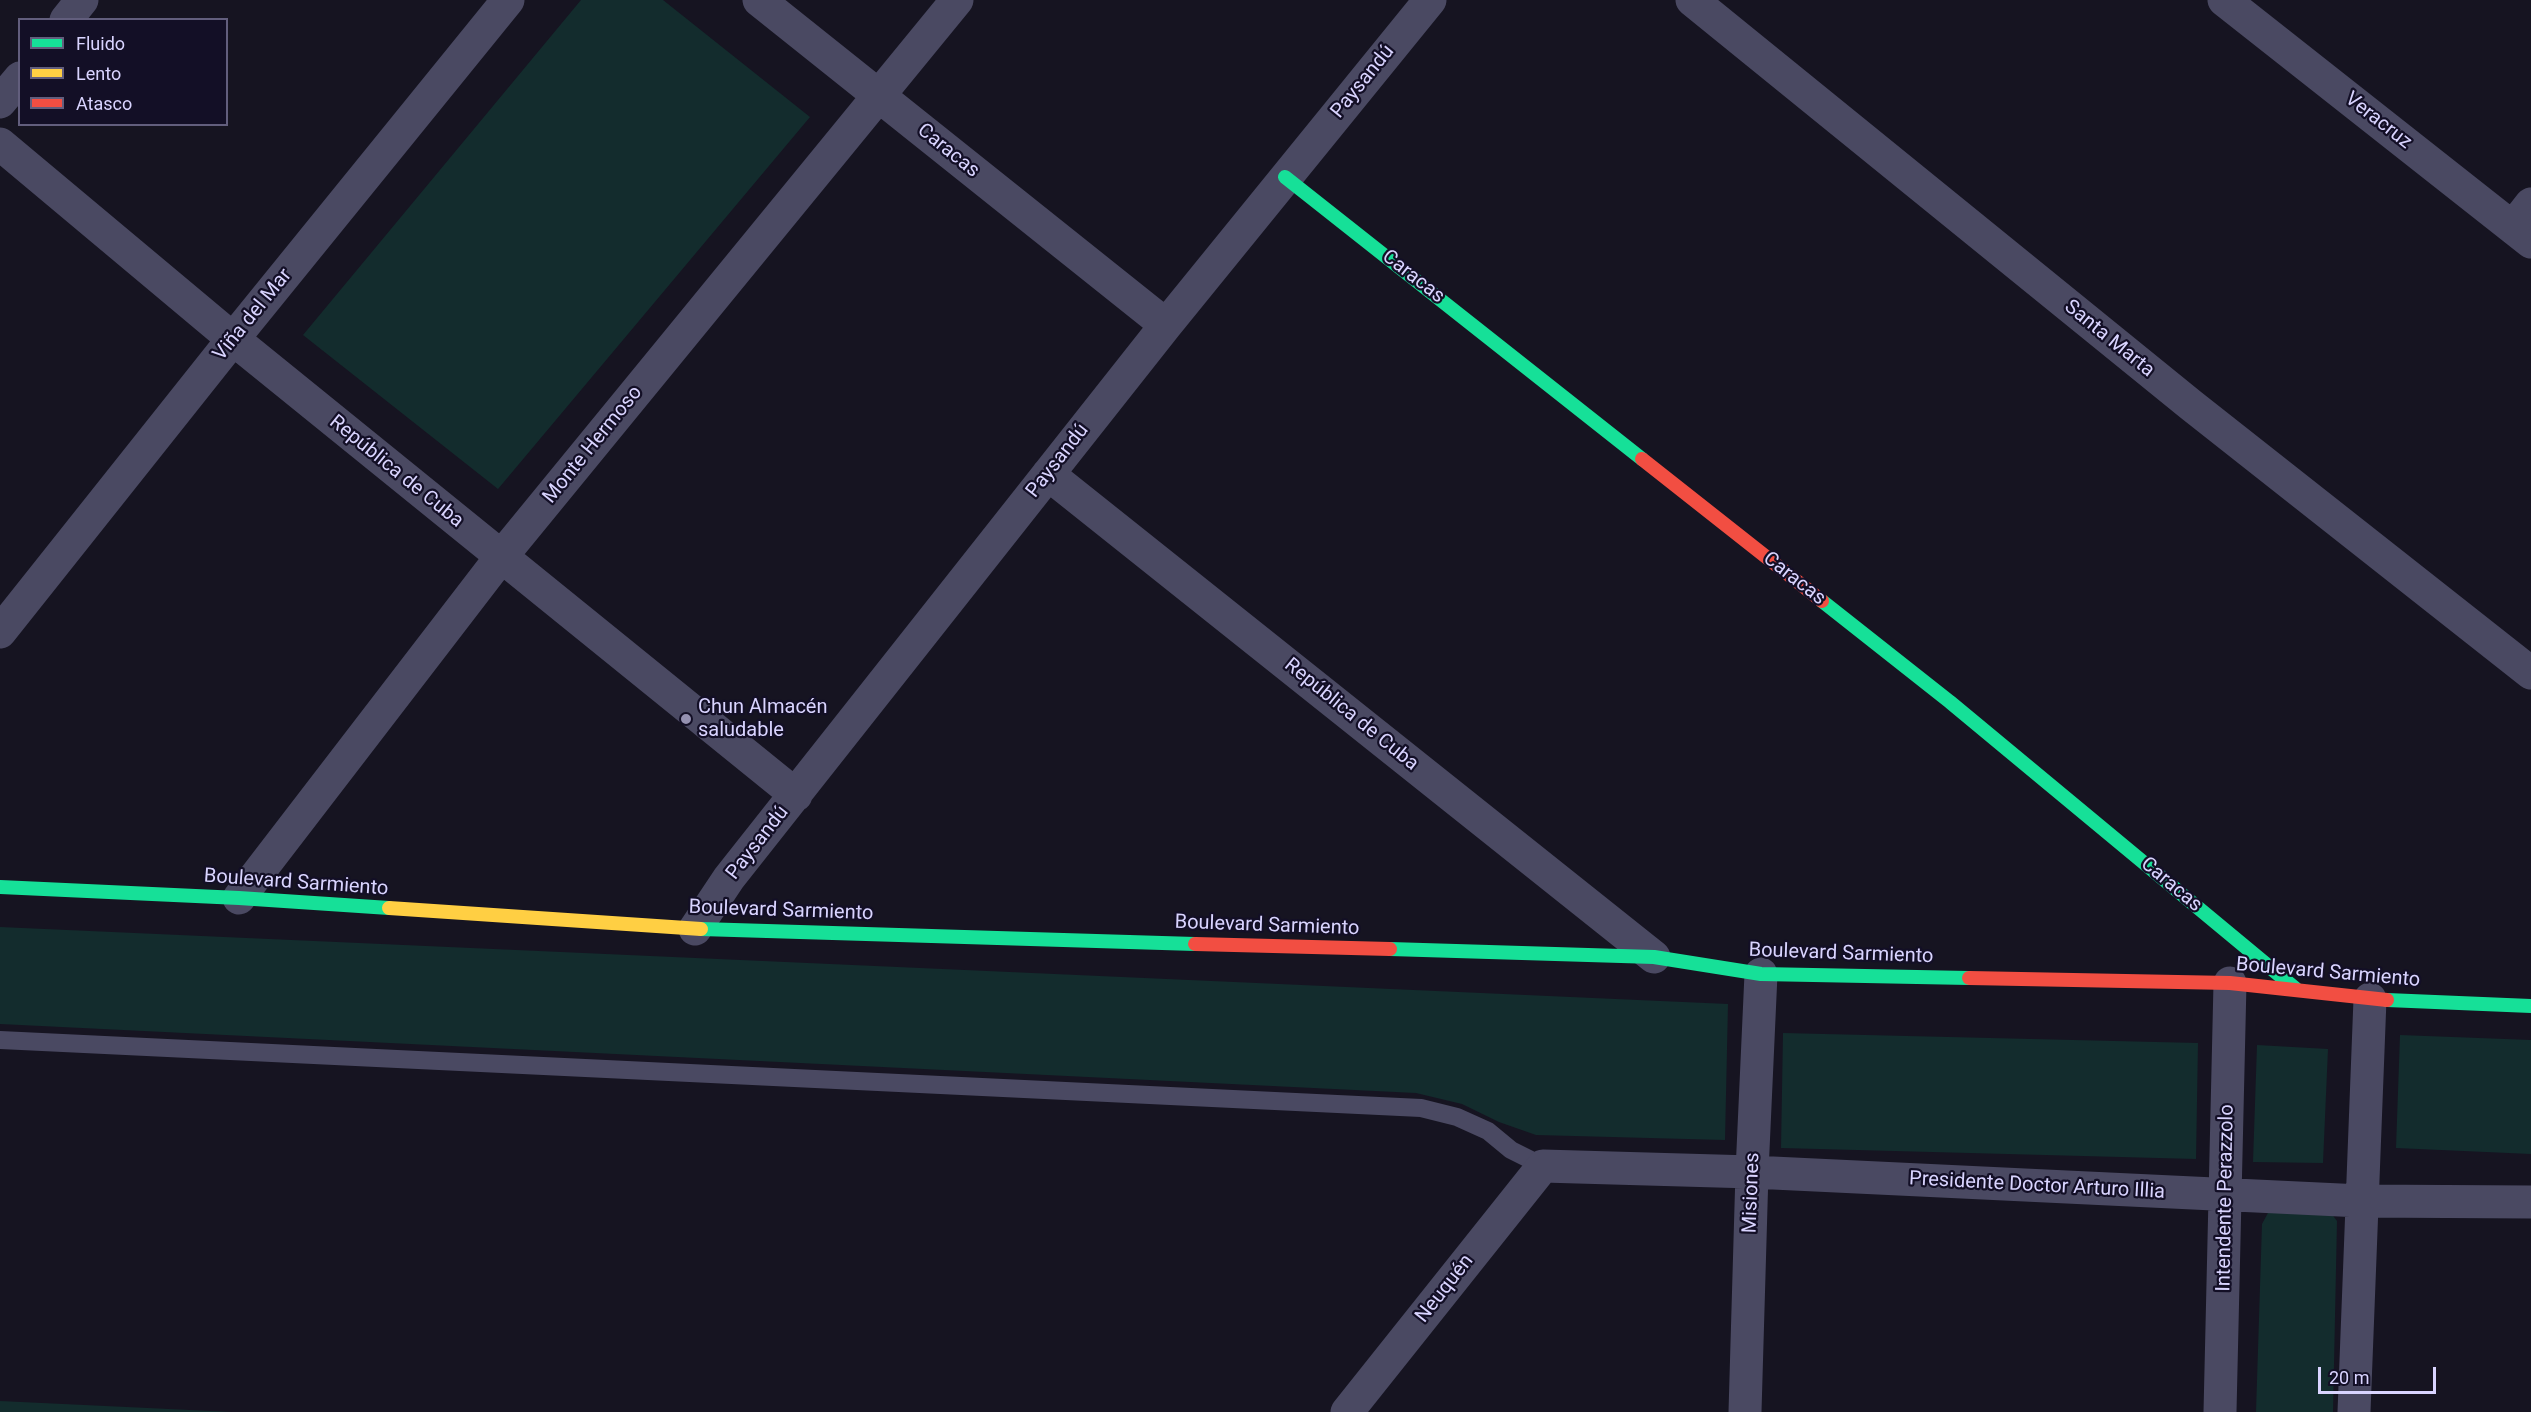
<!DOCTYPE html>
<meta charset="utf-8">
<style>
body{margin:0}
#map{position:relative;width:2531px;height:1412px;overflow:hidden;background:#161421;font-family:Roboto,sans-serif}
canvas{display:block}
.legend{position:absolute;left:18px;top:18px;width:210px;height:108px;box-sizing:border-box;background:#130f26;border:2px solid #625e7d;margin:0;padding:8px 10px;list-style:none;font-size:18px;color:#d9d4ff}
.legend li{display:flex;align-items:center;gap:12px;height:30px}
.legend b{width:30px;border:2px solid #625e7d}
.scale{position:absolute;left:2318px;top:1367px;width:118px;height:27px;box-sizing:border-box;border:3px solid #d9d4ff;border-top:0;padding-left:8px;font-size:18px;line-height:21px;white-space:nowrap;color:#d9d4ff;-webkit-text-stroke:4px #130f26;paint-order:stroke}
</style>
<div id="map">
<canvas width="2531" height="1412"></canvas>
<ul class="legend">
<li><b style="height:8px;background:#16e098"></b>Fluido</li>
<li><b style="height:8px;background:#ffcf43"></b>Lento</li>
<li><b style="height:8px;background:#f24e42"></b>Atasco</li>
</ul>
<div class="scale">20 m</div>
</div>
<script>
const c = document.querySelector('canvas').getContext('2d');
c.lineJoin = 'round';
function paint(path, color) { c.fillStyle = color; c.fill(path, 'evenodd'); }
function stroke(path, color, width, dash) { c.strokeStyle = color; c.lineWidth = width; c.lineCap = dash ? 'butt' : 'round'; c.setLineDash(dash || []); c.stroke(path); }
function drawText(font, color, halo, rows, align = 'center') {
  c.font = font + ' Roboto,sans-serif'; c.lineWidth = 4.5; c.setLineDash([]); c.textBaseline = 'middle'; c.strokeStyle = halo; c.fillStyle = color; for (const [text, x, y, turn = 0] of rows) {
    c.save(); c.translate(x, y); c.rotate((+turn || 0) * Math.PI / 180); c.textAlign = isNaN(turn) ? turn : align; if (halo) c.strokeText(text, 0, 0); c.fillText(text, 0, 0); c.restore();
  }
}
paint(new Path2D(`
 M581 0H663L810 117 498 489 303 335Z
 M0 927 1728 1004 1725 1140 1536 1135 1499 1122 1462 1104 1416 1093 0 1024Z
 M1783 1033 2198 1043 2196 1159 1781 1148Z
 M2400 1035 2531 1040V1154L2396 1148Z
 M2257 1045 2328 1049 2323 1163 2253 1162Z
 M2268 1213H2331L2337 1221 2333 1412H2256L2262 1224Z
 M0 1401 232 1412H0Z`), '#132c2d');
stroke(new Path2D(`
 M0 1040 1421 1108 1457 1117 1488 1131 1511 1150 1543 1166`), '#4a4962', 18);
stroke(new Path2D(`
 M759 0 1166 325
 M1692 0 2191 405 2531 673
 M2224 0 2531 242
 M66 20 82 0
 M0 102 20 78
 M0 144 233 339 796 795
 M2513 227 2531 204
 M1048 474 1654 957
 M0 632 233 339 508 0
 M239 898 501 557 957 0
 M695 929 729 878 1166 325 1430 0
 M1347 1412 1543 1166 1752 1172 2361 1201 2531 1202
 M1745 1412 1752 1172 1761 974
 M2220 1412 2230 983
 M2354 1412 2370 999`), '#4a4962', 33);
stroke(new Path2D(`
 M1285 177 1642 459
 M1822 601 1950 702 2296 989
 M0 887 239 898 389 908
 M701 929 1195 944
 M1390 949 1654 957 1761 974 1969 978
 M2387 1000 2531 1006`), '#16e098', 14);
stroke(new Path2D(`
 M389 908 701 929`), '#ffcf43', 14);
stroke(new Path2D(`
 M1642 459 1822 601
 M1195 944 1390 949
 M1969 978 2230 983 2387 1000`), '#f24e42', 14);
for (const [x, y, r, color] of [
 [686,719,6,"#9591b1"]
]) { const dot = new Path2D(); dot.arc(x, y, r, 0, 2 * Math.PI); c.fillStyle = color; c.fill(dot); stroke(dot, '#130f26', 2); }
drawText('20px', '#d9d4ff', '#130f26', [
 ["Paysandú",1363,82,-51],
 ["Veracruz",2378,121,38],
 ["Caracas",948,151,39],
 ["Caracas",1413,277,38],
 ["Viña del Mar",253,315,-51],
 ["Santa Marta",2109,339,39],
 ["Monte Hermoso",593,445,-51],
 ["Paysandú",1058,461,-52],
 ["República de Cuba",396,472,39],
 ["Caracas",1794,579,38],
 ["República de Cuba",1351,715,39],
 ["Paysandú",758,843,-52],
 ["Boulevard Sarmiento",296,883,4],
 ["Caracas",2171,885,40],
 ["Boulevard Sarmiento",781,911,2],
 ["Boulevard Sarmiento",1267,926,2],
 ["Boulevard Sarmiento",1841,954,2],
 ["Boulevard Sarmiento",2328,973,5],
 ["Presidente Doctor Arturo Illia",2037,1186,3],
 ["Misiones",1752,1193,-88],
 ["Intendente Perazzolo",2226,1198,-89],
 ["Neuquén",1445,1289,-52]
]);
drawText('20px', '#d9d4ff', '#130f26', [
 ["Chun Almacén",698,708],
 ["saludable",698,731]
], 'left');
</script>
